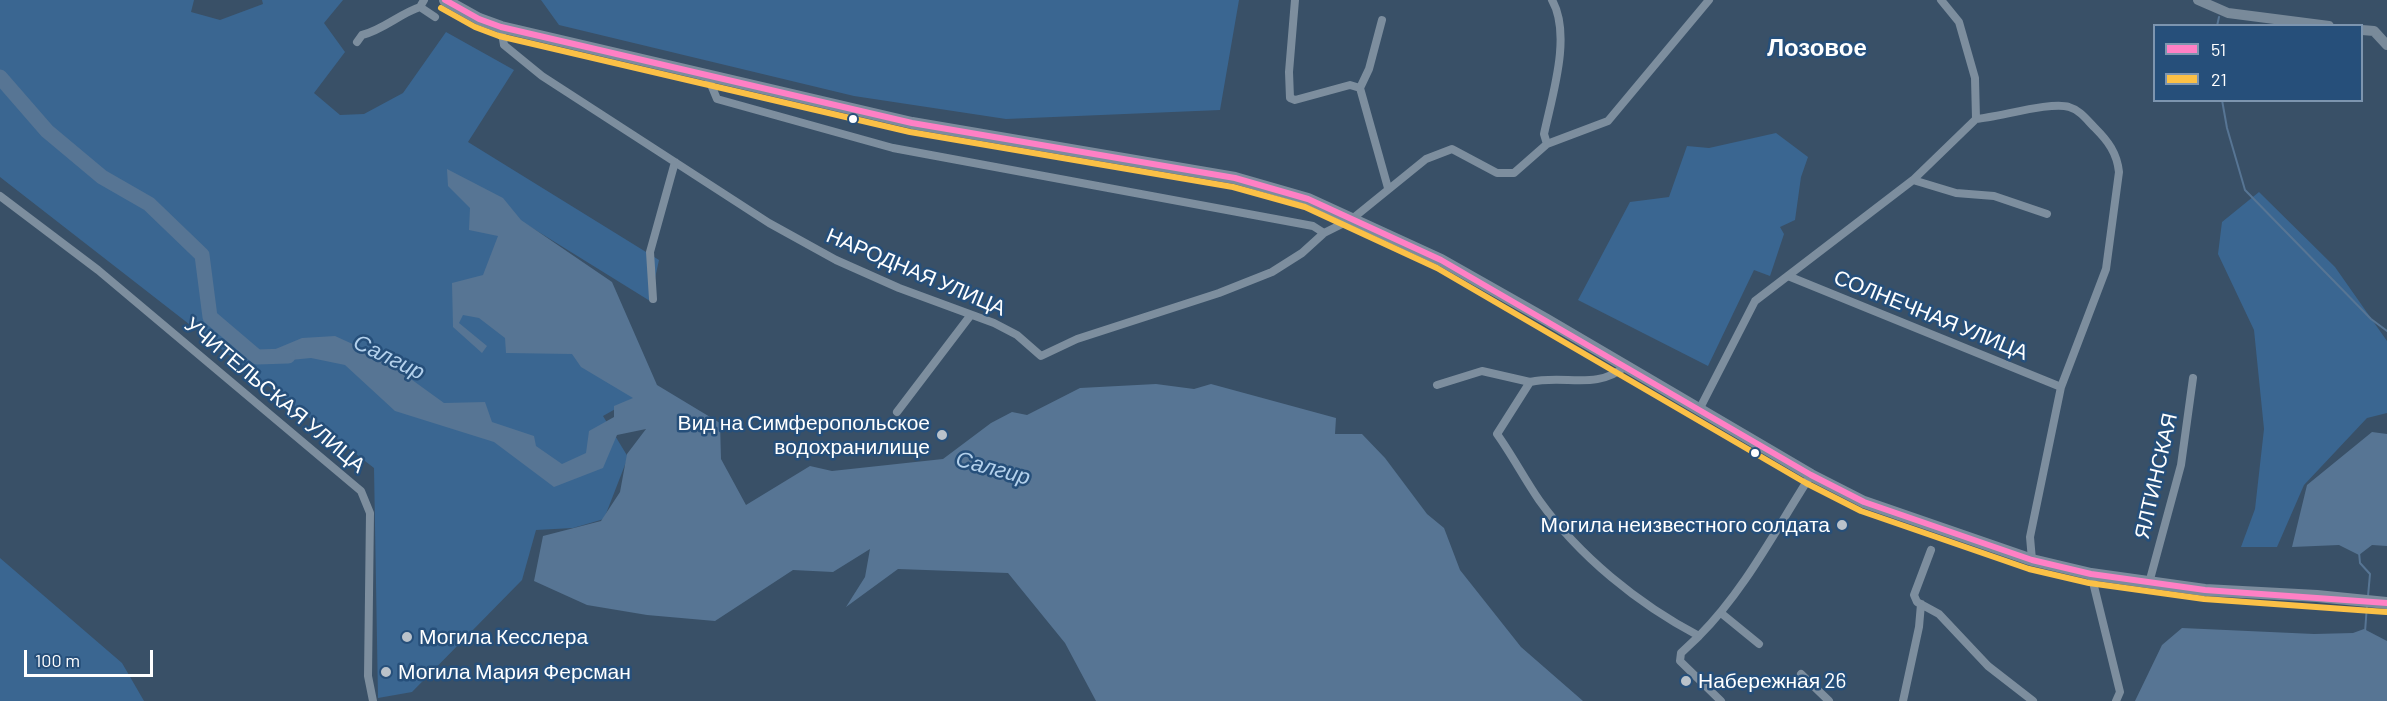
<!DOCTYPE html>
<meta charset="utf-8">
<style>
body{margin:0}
#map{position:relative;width:2387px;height:701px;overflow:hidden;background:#395067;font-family:Barlow,sans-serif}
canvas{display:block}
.legend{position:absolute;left:2153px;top:24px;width:210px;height:78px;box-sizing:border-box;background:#264f7a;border:2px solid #7d95af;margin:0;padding:8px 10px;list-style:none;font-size:18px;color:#fff}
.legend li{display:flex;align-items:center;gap:12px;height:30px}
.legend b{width:30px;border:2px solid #7d95af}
.scale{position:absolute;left:24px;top:650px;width:129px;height:27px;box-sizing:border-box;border:3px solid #fff;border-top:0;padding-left:8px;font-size:18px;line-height:21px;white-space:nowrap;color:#fff;-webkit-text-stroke:4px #264f7a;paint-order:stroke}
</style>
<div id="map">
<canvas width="2387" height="701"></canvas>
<ul class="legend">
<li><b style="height:8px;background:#ff80c5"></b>51</li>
<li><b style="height:8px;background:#fbc046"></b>21</li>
</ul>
<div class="scale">100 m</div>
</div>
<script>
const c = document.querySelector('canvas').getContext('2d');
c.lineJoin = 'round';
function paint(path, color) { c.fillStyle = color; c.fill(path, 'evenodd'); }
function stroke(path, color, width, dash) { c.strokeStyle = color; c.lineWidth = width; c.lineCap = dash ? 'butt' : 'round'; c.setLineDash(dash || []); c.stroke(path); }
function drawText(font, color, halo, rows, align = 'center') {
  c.font = font + ' Barlow,sans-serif'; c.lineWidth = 5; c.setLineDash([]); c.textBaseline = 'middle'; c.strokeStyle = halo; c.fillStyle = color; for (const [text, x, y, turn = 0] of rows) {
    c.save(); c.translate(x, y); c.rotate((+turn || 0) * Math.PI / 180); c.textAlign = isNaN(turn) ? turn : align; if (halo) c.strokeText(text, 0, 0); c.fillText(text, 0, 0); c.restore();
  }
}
paint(new Path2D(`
 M0 0H194L191 12 220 20 263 4 262 0H343L324 23 345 52 314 93 340 115 364 114 403 93 446 32 514 70 468 142 659 260 650 301 529 226 640 395 603 416 628 457 604 519 573 528 536 530 522 580 412 692 378 698 374 468 0 177Z
 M541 0H1239L1220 110 1006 119 854 96 559 25Z
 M1776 133 1808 157 1801 177 1795 220 1780 227 1784 234 1770 276 1754 270 1708 366 1578 300 1630 202 1669 197 1687 146 1709 148Z
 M2259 192 2335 267 2387 341V413L2367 418 2304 485 2277 547H2241L2255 509 2264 429 2254 330 2218 254 2222 222Z
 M0 558 122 663 144 701H0Z`), '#3a6691');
paint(new Path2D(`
 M447 169 503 198 521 220 612 282 657 385 720 423 721 459 746 505 810 466 832 471 943 459 991 423 1012 412 1027 415 1080 388 1156 384 1194 389 1211 384 1336 418 1335 434H1362L1385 458 1427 514 1444 528 1460 570 1521 647 1583 701H1096L1065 643 1008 573 898 569 846 607 865 577 870 549 833 572 793 570 715 621 647 615 587 605 534 581 543 536 601 521 620 492 627 454 646 429 617 435 603 468 554 487 494 442 395 411 345 365 311 358 270 362 266 353 302 338 335 336 379 356 444 403 485 402 492 422 534 436 536 446 562 464 586 453 589 431 614 417V406L633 398 581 367 572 354 506 353 505 338 479 318 463 315 459 323 487 346 482 353 453 327 452 283 483 275 498 236 469 230 470 208 448 186Z
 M2372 432 2387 434V546L2372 545 2359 555 2339 545 2292 547 2307 485Z
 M2182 628 2314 634 2353 633 2364 629 2387 641V701H2135L2162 645Z`), '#577594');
stroke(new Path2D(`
 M2217 26 2219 17
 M2222 100 2227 128 2245 190 2371 319 2387 331
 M2359 552 2360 563 2370 574 2368 596
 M2365 632 2367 605`), '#577594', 2);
stroke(new Path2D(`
 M0 77 47 131 102 177 149 204 202 255 210 317 257 357 288 356`), '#577594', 15);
stroke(new Path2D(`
 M1295 0 1289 72 1290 98 1295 100 1350 85 1360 88
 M420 7 435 17
 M1382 20 1369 69 1360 88 1388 188
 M501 27 504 45 542 76 769 223 836 260 899 288 994 323 1017 335 1041 356 1077 339 1219 293 1272 272 1302 253 1324 233 1352 219 1426 159 1452 149 1497 173H1514L1547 144 1608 121 1709 0
 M357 42 362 35C383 30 399 14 420 7L424 0
 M707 75 717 99 893 148 1313 226 1324 233
 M1976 119C1999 117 2052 101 2069 107 2080 110 2087 120 2095 128 2108 141 2117 153 2119 172L2106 269 2061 387 2030 537 2032 560
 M1547 144 1544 134C1552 96 1572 35 1552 0
 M1913 180 1956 193 1994 196 2047 214
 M0 196 98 270 361 491 370 513 368 676 373 701
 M1788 276 2061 387
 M653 299 650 252 675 162
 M1626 366C1595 391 1566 374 1530 382L1497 434C1512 455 1524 478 1539 500 1579 556 1638 604 1699 636L1681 653 1680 661 1721 701
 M1437 385 1482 371 1530 382
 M1699 410 1755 301 1913 180 1976 119 1975 78 1959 22 1941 0
 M897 412 970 316
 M1931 550 1914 595 1917 602 1939 614 1988 666 2033 701
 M2091 574 2120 692 2116 701
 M2149 583 2181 465 2193 378
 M1721 613 1759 644
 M1699 636C1745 590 1776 529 1811 475
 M1801 674 1829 701
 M1903 701 1919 627 1921 604`), '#7d8e9e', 8);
stroke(new Path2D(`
 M2198 0 2228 13 2329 26
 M2362 30 2374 31 2387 45`), '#798a9a', 10);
stroke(new Path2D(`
 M445 0 479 19 501 27 912 123 1235 178 1308 199 1441 260 1547 320 1811 475 1864 502 2032 560 2091 574 2205 590 2317 596 2387 603`), '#7c8c9d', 12);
stroke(new Path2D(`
 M445 0 479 19 501 27 912 123 1235 178 1308 199 1441 260 1811 475 1864 502 2032 560 2091 574 2205 590 2387 603`), '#ff80c5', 6);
stroke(new Path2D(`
 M441 8 475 27 499 36 910 132 1233 187 1305 207 1437 268 1806 483 1861 511 2029 569 2089 583 2204 599 2386 612`), '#fbc046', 6);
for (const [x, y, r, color] of [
 [853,119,5,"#fff"],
 [942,435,6,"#bac2ca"],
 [1755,453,5,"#fff"],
 [1842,525,6,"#bac2ca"],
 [407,637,6,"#bac2ca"],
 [386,672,6,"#bac2ca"],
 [1686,681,6,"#bac2ca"]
]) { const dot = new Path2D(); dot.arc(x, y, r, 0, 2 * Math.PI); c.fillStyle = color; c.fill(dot); stroke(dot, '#264f7a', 2); }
drawText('21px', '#fff', '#264f7a', [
 ["НАРОДНАЯ УЛИЦА",916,272,23],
 ["СОЛНЕЧНАЯ УЛИЦА",1931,315,22],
 ["УЧИТЕЛЬСКАЯ УЛИЦА",275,395,40],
 ["ЯЛТИНСКАЯ",2156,476,-77]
]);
drawText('21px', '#fff', '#264f7a', [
 ["Вид на Симферопольское",930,423,"right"],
 ["водохранилище",930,447,"right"],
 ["Могила неизвестного солдата",1830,525,"right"],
 ["Могила Кесслера",419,637],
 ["Могила Мария Ферсман",398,672],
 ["Набережная 26",1698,681]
], 'left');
drawText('italic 22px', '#b4d1ec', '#264f7a', [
 ["Салгир",389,357,26],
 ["Салгир",993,468,15]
]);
drawText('bold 24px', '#fff', '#264f7a', [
 ["Лозовое",1817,48]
]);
</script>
